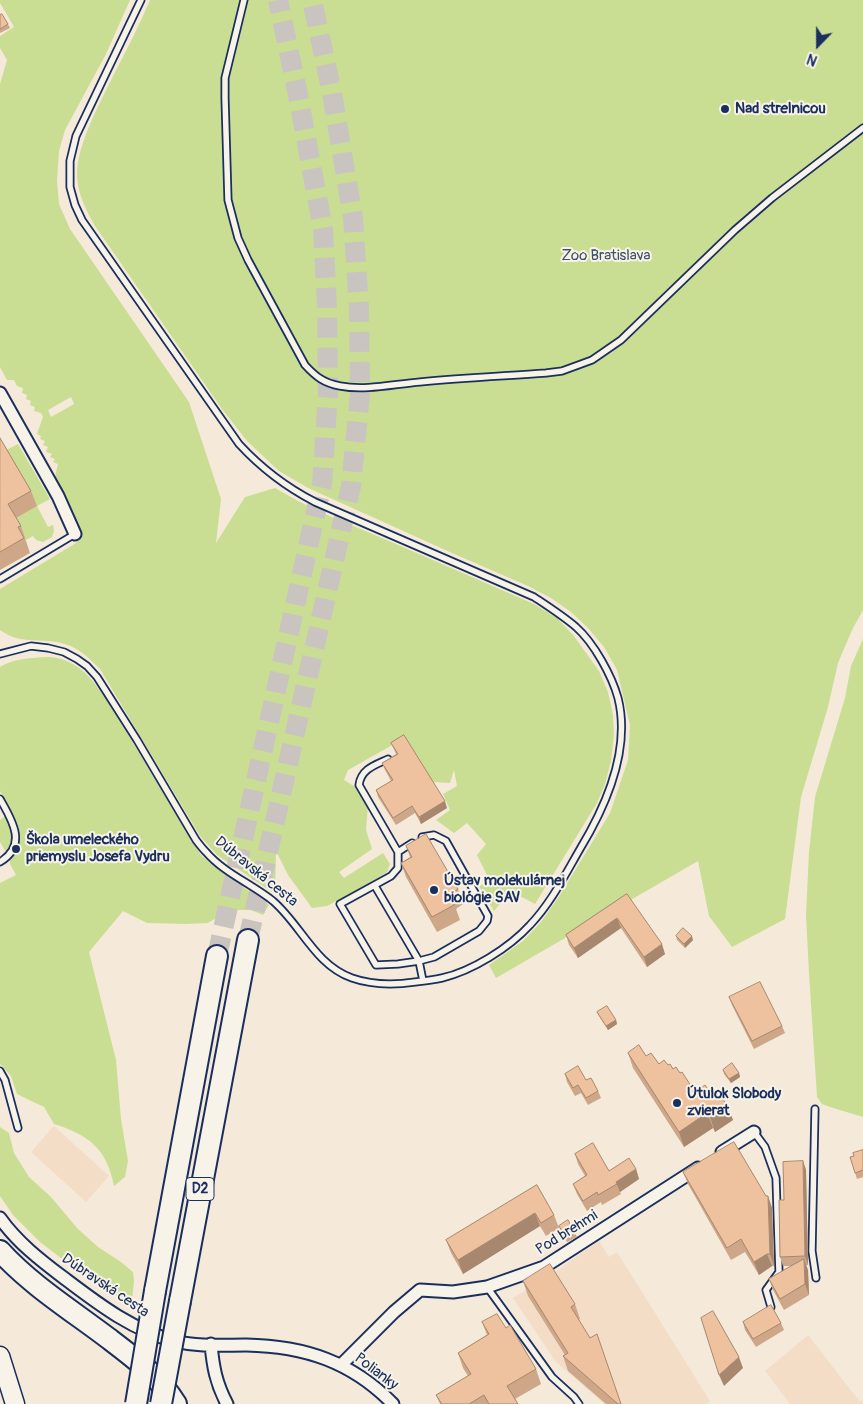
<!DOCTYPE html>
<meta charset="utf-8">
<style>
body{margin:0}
#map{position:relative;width:863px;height:1404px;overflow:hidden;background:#f5e9d9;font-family:Pangolin,sans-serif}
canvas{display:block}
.north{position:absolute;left:793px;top:20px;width:50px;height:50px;-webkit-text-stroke:4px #f7f3e8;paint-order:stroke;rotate:202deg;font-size:14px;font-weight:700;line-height:20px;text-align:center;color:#1b2f5e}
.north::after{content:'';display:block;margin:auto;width:18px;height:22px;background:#1b2f5e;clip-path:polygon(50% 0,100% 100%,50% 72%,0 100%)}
</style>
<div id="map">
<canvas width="863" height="1404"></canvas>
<div class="north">N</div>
</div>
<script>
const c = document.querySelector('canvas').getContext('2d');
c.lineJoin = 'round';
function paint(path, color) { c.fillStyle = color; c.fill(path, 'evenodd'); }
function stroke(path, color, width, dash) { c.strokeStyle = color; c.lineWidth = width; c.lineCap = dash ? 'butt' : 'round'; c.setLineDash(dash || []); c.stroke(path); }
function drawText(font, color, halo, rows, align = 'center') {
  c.font = font + ' Pangolin,sans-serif'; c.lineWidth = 4; c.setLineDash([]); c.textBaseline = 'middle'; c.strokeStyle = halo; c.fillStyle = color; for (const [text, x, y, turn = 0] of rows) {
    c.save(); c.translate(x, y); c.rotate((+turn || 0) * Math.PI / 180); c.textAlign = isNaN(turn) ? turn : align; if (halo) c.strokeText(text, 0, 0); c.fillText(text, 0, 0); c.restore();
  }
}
paint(new Path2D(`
 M54 1126 109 1176 86 1202 31 1152Z
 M599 1241 609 1257 617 1252 710 1401 707 1404H604L556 1362 513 1298 556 1271Z
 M808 1335 860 1402 863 1400V1404H790L765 1371Z`), '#f3ddc7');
paint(new Path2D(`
 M0 0H130L106 54 65 130 59 151 57 181 59 204 70 229 189 402 221 499 216 543 245 497 275 488 298 501 325 514 389 541 534 604 557 618 574 636 599 671 608 692 613 715 614 734 611 761 605 784 597 803 535 904 522 897 507 896 494 911 479 886 490 881 477 855 486 844 467 823 454 833 436 820 450 810 443 794 457 786 454 770 450 783 433 782 405 738 348 770 344 780 357 788 368 805 366 830 372 849 339 872 344 878 383 853 390 864 387 872 339 903 336 901 327 906 312 908 288 875 276 851 275 894 217 855 200 836 100 669C90 659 79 648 65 644 40 637 23 646 0 630V589L76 543 81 533 52 479 55 477 58 464 53 462 55 459 50 457 52 454 46 452 48 447 43 445 45 441 40 439 41 436 37 434 43 417 41 413 34 411 35 407 30 405 31 401 26 399 27 395 22 393 23 388 17 386 14 380H7L0 367V84L7 60 0 48V36L14 27 0 3ZM71 397 74 404 51 417 48 410Z
 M150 0H863V610L852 630 838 663 828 707 801 797 785 919 732 947 709 916 698 861 496 978 489 965 523 941 541 922 558 898 610 813 628 760 630 725 617 670 604 647 588 628 571 612 551 598 528 586 452 553 308 488 279 471 247 441 222 409 95 226C86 210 78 195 77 176 76 146 100 103 113 76 126 51 139 26 150 0Z
 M18 444 50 499 37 506 48 527 53 525 54 531 52 537 43 542 36 540 33 536 26 540 14 519 4 451Z
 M863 639V1117L830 1107 822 1104 817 1097 809 973 806 915 809 852 815 797 845 698 851 666Z
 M48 657C61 657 73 663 83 671 100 686 111 708 123 727 150 769 174 813 201 855L212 865 269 905 263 915 251 910H234L221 915 208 923 186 924 147 923 123 911 89 952 116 1060 121 1119 128 1161 125 1177 114 1186C107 1149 89 1135 54 1124L44 1107 17 1094 11 1076 0 1064V883L16 875 10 864V860L18 845 20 835 18 825 0 791V667C15 658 31 658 48 657Z
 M0 804C10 822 18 832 6 852L0 842V820L4 817C5 813 0 809 0 804Z
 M0 1127 9 1133 14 1153 29 1177 51 1197 77 1228 98 1247 121 1262 133 1272 134 1281 132 1301 110 1294 79 1272 40 1242 13 1215 0 1196Z`), '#c9de93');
stroke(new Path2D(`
 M248 940 351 486 360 394 359 308 353 218 332 93 312 0
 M217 956 322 484 328 393 327 307 323 229 298 95 278 0`), '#c9c4c0', 20, [20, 10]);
const service = new Path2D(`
 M244 0 225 78V98L228 200 238 238 248 260 305 365C316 377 324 383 340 386 366 391 394 384 420 382 462 378 504 376 546 373L562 371 592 360 621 340 735 230 772 198 863 128
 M0 579 75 534
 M0 654 31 646 48 648 64 652 77 659 87 666 97 677 137 740 196 840C199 844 202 848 206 852 224 873 252 884 273 901 301 925 315 965 352 978 372 985 394 985 415 982 424 981 433 980 442 978 472 971 509 948 530 925 551 903 565 875 580 849 606 806 631 750 618 698 612 676 594 643 576 627 563 616 549 607 534 597L315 502C286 487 262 469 239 444L82 220 75 205 70 187V161L76 136 141 0
 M388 759C375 765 361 769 359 785L398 852
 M0 799C12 820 28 845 0 862
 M412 843 398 852V868L391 876 340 904 376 965 398 964 419 961 423 981
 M375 886 419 961 434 957 479 931 487 921 488 916 446 841 434 835 422 837
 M0 1071 5 1080 18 1128
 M815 1109 812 1251 816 1278
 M754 1132 765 1147 776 1178 779 1272 766 1290 771 1307
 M487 1287 552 1377 574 1397 579 1404`);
const minor = new Path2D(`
 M0 393 58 496 75 534
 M722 1152 754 1132
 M0 1218C17 1242 40 1260 64 1278 97 1303 133 1331 175 1341 198 1347 223 1345 246 1345 305 1346 352 1362 393 1404
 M211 1344C213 1367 216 1383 227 1404
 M341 1365 394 1312 420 1290 453 1292 487 1287 544 1267 698 1168`);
const primary = new Path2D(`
 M0 1356 15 1404`);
const motorway = new Path2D(`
 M0 1251C31 1285 71 1310 108 1338 133 1357 159 1376 176 1404
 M155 1291 217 956
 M180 1301 248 940`);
stroke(service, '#1b2f5e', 9);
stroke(minor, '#1b2f5e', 15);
stroke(primary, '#1b2f5e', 21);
stroke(motorway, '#1b2f5e', 24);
stroke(service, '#f7f3e8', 5.5);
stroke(minor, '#f7f3e8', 11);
stroke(primary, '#f7f3e8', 18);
stroke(motorway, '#f7f3e8', 20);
const motorwayBridge = new Path2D(`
 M136 1404 155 1291
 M161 1404 180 1301`);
stroke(motorwayBridge, '#1b2f5e', 24, []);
stroke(motorwayBridge, '#f7f3e8', 20);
paint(new Path2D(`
 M0 15 8 24 10 28 0 33Z
 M0 438 31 491 37 506 16 518 21 526 30 553 0 570Z
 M391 743 447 808 421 824 415 813 396 825 378 797 376 790 391 781 385 770 382 763 396 754Z
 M406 846 458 889 463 904 456 909 460 920 437 932 406 877 401 863 410 857Z
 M627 894 665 954 647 967 621 928 578 958 569 945 566 935Z
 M676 936 693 940 685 948 677 940Z
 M729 997 782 1026 785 1033 754 1049 732 1005Z
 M597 1012 616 1020 617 1024 608 1030 599 1016Z
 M628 1053 646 1056 659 1064 668 1065 680 1073 695 1092 714 1098 727 1105 733 1120 715 1132 713 1128 684 1147 633 1068Z
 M723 1070 739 1073 740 1077 731 1083 724 1074Z
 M565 1074 586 1080 598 1091 601 1098 588 1105 581 1093 575 1096 567 1082Z
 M863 1150V1177L857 1179 850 1157 854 1156Z
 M575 1154 609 1171 636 1169 639 1179 620 1192 621 1194 602 1205 601 1202 587 1211 577 1194 573 1184 585 1176 578 1164Z
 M803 1161 806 1170 808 1265H806L808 1270 809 1295 784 1310 773 1290 769 1279 792 1266H783L780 1257 784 1200Z
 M683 1172 768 1196 772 1208 774 1266H772L759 1275 745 1252 731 1260 688 1184Z
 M537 1185 554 1215 559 1228 546 1236 540 1226 463 1274 451 1253 446 1240Z
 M559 1226 575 1233 577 1237 567 1242Z
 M523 1281 575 1304 580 1319 578 1320 621 1404H606L568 1371 563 1356 565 1355 528 1296Z
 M482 1322 506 1328 536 1369 541 1384 515 1399 518 1404H440L436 1395 468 1376 463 1368 458 1353 487 1335Z
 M743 1322 781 1323 784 1330 756 1347 745 1330Z`), '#cda788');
paint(new Path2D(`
 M445 801 447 808 421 824 419 817Z
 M617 918 621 928 578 958 574 948Z
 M692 936 693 940 685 948 684 944Z
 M662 944 665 954 647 967 644 957Z
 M616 1020 617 1024 608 1030 606 1026Z
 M739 1073 740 1077 731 1083 729 1079Z
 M727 1105 733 1120 715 1132 710 1117Z
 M707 1113 713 1128 684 1147 679 1132Z
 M803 1161 806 1170 808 1265 805 1256Z
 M636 1169 639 1179 620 1192 616 1182Z
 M768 1196 772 1208 774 1266 770 1254Z
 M535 1213 540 1226 463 1274 458 1260Z
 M767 1254 772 1266 759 1275 754 1262Z
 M804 1259 808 1270 809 1295 805 1284Z
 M739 1357 743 1368 724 1386 719 1375Z`), '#a7886f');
const building = new Path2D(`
 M2 14 8 24 0 29V15Z
 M0 438 31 491 8 504 21 526 18 527 24 538 0 552Z
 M404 735 445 801 419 817 412 806 393 818 376 790 393 780 382 763 398 754 391 743Z
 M426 834 458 889 449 895 454 905 432 917 401 863 412 857 406 846Z
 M627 894 662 944 644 957 617 918 574 948 566 935Z
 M683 928 692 936 684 944 676 936Z
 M760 982 782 1026 752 1041 729 997Z
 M607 1006 616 1020 606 1026 597 1012Z
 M639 1045 646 1056 651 1053 659 1064 664 1060 668 1065 670 1064 673 1069 676 1067 680 1073 682 1072 695 1092 705 1085 714 1098 720 1095 727 1105 710 1117 707 1113 679 1132 628 1053Z
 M732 1063 739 1073 729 1079 723 1070Z
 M578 1066 586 1080 591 1078 598 1091 586 1098 578 1085 573 1088 565 1074Z
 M734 1142 766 1196H768L770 1254H767L754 1262 741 1239 727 1248 683 1172Z
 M593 1143 609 1171 629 1158 636 1169 616 1182 617 1184 598 1195 597 1192 583 1201 573 1184 587 1175 575 1154Z
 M863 1150V1170L855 1173 850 1157 854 1156 853 1153Z
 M803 1161 805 1256 780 1257 779 1200H784L783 1162Z
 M537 1185 554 1215 541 1223 535 1213 458 1260 446 1240Z
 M568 1220 575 1233 566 1239 559 1226Z
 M804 1259 805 1284 780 1299 769 1279Z
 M550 1264 575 1304 571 1307 590 1338 597 1334 621 1404H618L563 1356 568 1353 523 1281Z
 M771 1305 781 1323 753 1339 743 1322Z
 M713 1311 739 1357 719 1375 701 1318Z
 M497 1314 506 1328 510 1325 536 1369 507 1386 518 1404H489L484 1395 469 1404H442L436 1395 471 1374 458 1353 489 1334 482 1322Z`);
paint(building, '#eec29e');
stroke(building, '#a7886f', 1);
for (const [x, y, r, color] of [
 [725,109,5,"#1b2f5e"],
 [16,849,5,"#1b2f5e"],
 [434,890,5,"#1b2f5e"],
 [677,1103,5,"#1b2f5e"]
]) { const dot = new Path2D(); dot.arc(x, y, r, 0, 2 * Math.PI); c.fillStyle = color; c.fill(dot); stroke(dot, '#f7f3e8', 2); }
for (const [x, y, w] of [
 [200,1189,28]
]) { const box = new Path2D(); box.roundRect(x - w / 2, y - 11.5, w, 23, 4); c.fillStyle = '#f7f3e8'; c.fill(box); stroke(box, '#1b2f5e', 1); }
drawText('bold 14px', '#1b2f5e', null, [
 ["D2",200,1189]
]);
drawText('bold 15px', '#1b2f5e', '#f7f3e8', [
 ["Nad strelnicou",735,109],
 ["Škola umeleckého",26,840],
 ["priemyslu Josefa Vydru",26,857],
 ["Ústav molekulárnej",444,881],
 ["biológie SAV",444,898],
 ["Útulok Slobody",687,1094],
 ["zvierat",687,1111]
], 'left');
drawText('15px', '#3e5269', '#f7f3e8', [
 ["Zoo Bratislava",606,256]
]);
drawText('15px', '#1b2f5e', '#f7f3e8', [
 ["Dúbravská cesta",256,872,39],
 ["Pod brehmi",567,1233,-32],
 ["Dúbravská cesta",105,1286,34],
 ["Polianky",376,1372,37]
]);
</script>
